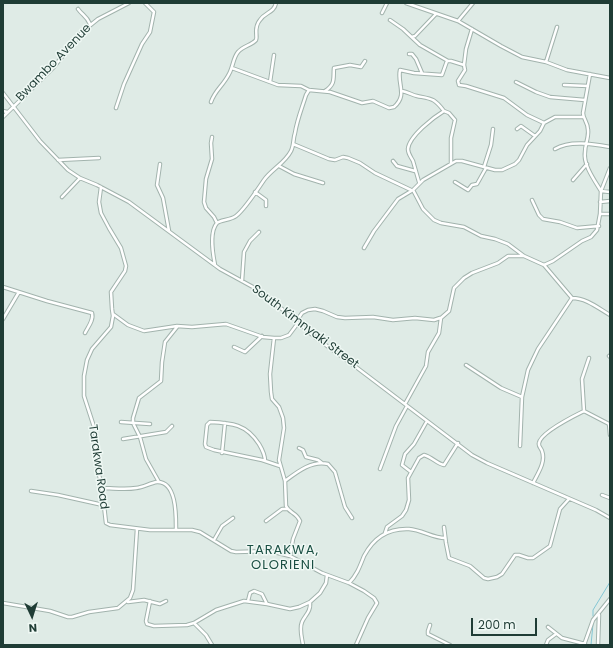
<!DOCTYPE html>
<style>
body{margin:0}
#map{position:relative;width:613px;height:648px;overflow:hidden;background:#dfebe6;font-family:Poppins,sans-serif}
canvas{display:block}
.frame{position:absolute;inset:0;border:4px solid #1f3c35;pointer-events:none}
.north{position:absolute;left:12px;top:596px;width:40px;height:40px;-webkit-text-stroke:3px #eff8f4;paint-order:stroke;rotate:176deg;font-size:11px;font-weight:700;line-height:16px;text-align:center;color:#1f3c35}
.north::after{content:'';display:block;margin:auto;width:14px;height:18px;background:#1f3c35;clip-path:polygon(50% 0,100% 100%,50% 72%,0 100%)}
.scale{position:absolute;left:471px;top:618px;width:66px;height:18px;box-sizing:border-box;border:2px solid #1f3c35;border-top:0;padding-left:5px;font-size:12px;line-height:14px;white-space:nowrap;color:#1f3c35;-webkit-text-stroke:3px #eff8f4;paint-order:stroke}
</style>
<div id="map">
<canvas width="613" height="648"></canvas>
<div class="frame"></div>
<div class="north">N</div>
<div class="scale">200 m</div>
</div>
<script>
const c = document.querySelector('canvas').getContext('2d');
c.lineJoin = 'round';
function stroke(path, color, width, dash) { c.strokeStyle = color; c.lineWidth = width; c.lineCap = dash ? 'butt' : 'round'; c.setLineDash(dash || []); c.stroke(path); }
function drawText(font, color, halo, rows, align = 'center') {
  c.font = font + ' Poppins,sans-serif'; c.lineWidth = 3; c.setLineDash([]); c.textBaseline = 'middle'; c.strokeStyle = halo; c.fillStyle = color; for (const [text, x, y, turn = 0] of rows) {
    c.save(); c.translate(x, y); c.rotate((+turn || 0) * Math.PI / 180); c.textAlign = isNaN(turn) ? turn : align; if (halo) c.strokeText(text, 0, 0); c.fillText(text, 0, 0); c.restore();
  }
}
stroke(new Path2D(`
 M593 616V610L610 582
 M591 645 593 624`), '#83c6d4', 1);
const minor = new Path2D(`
 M406 3 458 21 501 46 522 57 546 62 567 70 610 78
 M78 9C83 16 86 15 90 24
 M382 13 387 3
 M390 20 403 29 420 45 448 61
 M458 21 473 3
 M412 37 415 36 436 14
 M409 54H412L416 59 422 73
 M546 62 557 27
 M464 65 465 70 458 81 459 85 466 86 504 98 527 115 544 123
 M232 68 278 85 301 86 309 90
 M590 74 583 113C583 119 588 122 588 130 589 138 585 144 585 152 583 165 595 181 601 191L610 192
 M270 82 274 55
 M516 82 536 92 550 97 585 100
 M564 85 588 86
 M325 91C336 84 333 78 334 68L350 65 361 67 365 61
 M402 91C408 92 412 95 417 96 432 99 434 98 444 111
 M3 93 40 141 68 170 80 178 97 185 129 202 220 269 262 292 316 338 356 367 472 455 487 463 596 510 610 518
 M211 102C215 90 223 86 229 74 233 67 233 58 238 52 243 46 252 45 256 40 258 36 253 28 260 20 265 12 274 13 276 3
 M116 108 124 84 142 44 150 32 154 12 145 3
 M3 111 7 112
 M3 117 53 68 82 32 98 19 129 3
 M517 129 521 126 535 136
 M212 137 211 143 212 159 206 179 204 202 206 208 214 217 217 223
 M293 144 329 159 335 160 343 157 348 158 360 163 375 173 411 190
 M555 149C570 140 593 144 610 147
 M58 160 99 158
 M393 161 397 166 415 171
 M160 164 157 185 163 198 169 231
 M279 166 294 174 323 183
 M484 167 491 145 493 129
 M573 180 587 164
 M419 182C417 175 415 168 413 161 411 157 408 154 408 149 409 136 434 117 444 111L449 113 455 120 451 138V163
 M455 182 468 190 472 185 477 184 486 168
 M101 187 99 202 101 213 109 228 121 248 126 266 125 271 111 292 112 309 113 316 111 327 92 349 87 360 84 376V396L95 430 96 461 102 488 106 523 110 525 150 530H192L200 532 231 551 236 552 270 551 290 556 322 573 349 583 364 591 374 598 377 603 368 618 356 645
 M413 190 423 209 434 220 441 223 464 227 481 236 495 239 508 244 524 256 544 265 572 298C586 298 598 308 610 315
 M255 192 266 200V206
 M62 197 80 178
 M532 200 539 215 543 219 560 222 577 228 599 226
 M600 202 610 201
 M600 214H610
 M364 248 374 231 398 199 413 190 423 180 456 161H462L495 170H502L515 164 519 160 527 145 540 131 544 123 555 117H583
 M215 265C213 255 209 232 217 223 220 220 231 220 236 216 244 210 258 189 264 180 272 169 285 163 291 151 294 145 293 139 295 133 297 120 302 108 306 95L309 90 330 92 362 103 373 101 389 108 394 107C408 95 397 84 400 70L414 73 442 75 447 61H451L464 65 466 49 472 29
 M544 265 553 261 582 241 591 237 597 230 600 214 601 191 610 168
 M242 281 244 252 250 241 259 232
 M3 287 47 301 92 313C94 320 88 327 85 333
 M113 314 128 325 144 331 177 326 192 327 226 324 263 337 274 338H281L289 335 298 323
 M3 319 19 292
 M296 322 302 313 308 310 315 309 323 311 337 317 345 318 373 317 393 320 415 318 434 320 440 318
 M274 338 270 374 271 392 272 399 279 407 283 418 284 428 279 460 285 481 286 506C289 513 296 512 300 521L293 539 290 556
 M234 347 245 352 262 336
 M609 356 610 357
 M466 365 501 388 522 397
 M405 404 426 366 428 352 439 333 441 318 449 311 454 288 464 278 472 273 498 263 508 256H524
 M584 411 582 379 589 358
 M121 422 150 424
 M123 439 166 432 172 426
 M520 446 522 397 528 370 538 349 572 298
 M299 448 303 450 306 457 318 460 322 463
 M222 453 225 423
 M265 461C265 454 262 449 259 444 246 424 232 423 210 422L207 425 205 444 206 447 214 450 262 460 280 466
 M380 469 396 426 407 406
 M411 472 402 465 405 454 414 444 427 421
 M285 481C297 472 312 460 328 464L335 472 345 507 352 518
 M159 482 146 459 140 437 133 423V418L139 398 161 381 162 362 165 342 177 327
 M533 483C538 473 546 462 542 451 541 448 538 446 539 443 541 432 574 416 584 411L609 424 610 435
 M102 488C113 488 125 490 136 488 144 487 150 483 157 482 177 481 176 517 176 529
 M31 491 58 495 103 505
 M602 495 610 498
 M266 521 282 509H287
 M444 527 446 543 449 558 470 566 484 578 488 579 497 577 502 574 515 555H519L528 558H533L550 546 560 509 569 499
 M385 533 387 527 402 516 406 510 409 500 408 478 419 458 424 455C432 457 437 464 444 465L458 443
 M214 540 222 526 233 518
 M349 583C357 575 360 566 364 556 374 537 388 528 409 529 422 530 433 538 445 538
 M150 601 146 621 147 624 154 626 187 625 194 623 216 610 244 601 267 604 290 609 299 607 310 602 320 593 326 583 327 575
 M248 601 250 593 254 591 262 594 267 604
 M128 602 144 600 160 604 166 601
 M3 603 50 611 68 617H72L89 612 118 608 130 598 133 590 137 529
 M194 623 206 635 212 645
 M430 625 428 631V634L450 645
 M548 627 562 638 585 644
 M303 645C302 638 299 629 302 622 305 615 311 612 310 602
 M546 645 548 640 556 634
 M584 645 593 620 610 599
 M598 645 599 615`);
stroke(minor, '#a2b3ad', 4.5);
stroke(minor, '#fff', 2.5);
drawText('12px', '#1f3c35', '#eff8f4', [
 ["Bwambo Avenue",54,63,-46],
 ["South Kimnyaki Street",305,327,37],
 ["Tarakwa Road",98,467,82]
]);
c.letterSpacing = '1px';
drawText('13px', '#1a4f43', '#eff8f4', [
 ["TARAKWA,",283,551],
 ["OLORIENI",283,566]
]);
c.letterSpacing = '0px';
</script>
